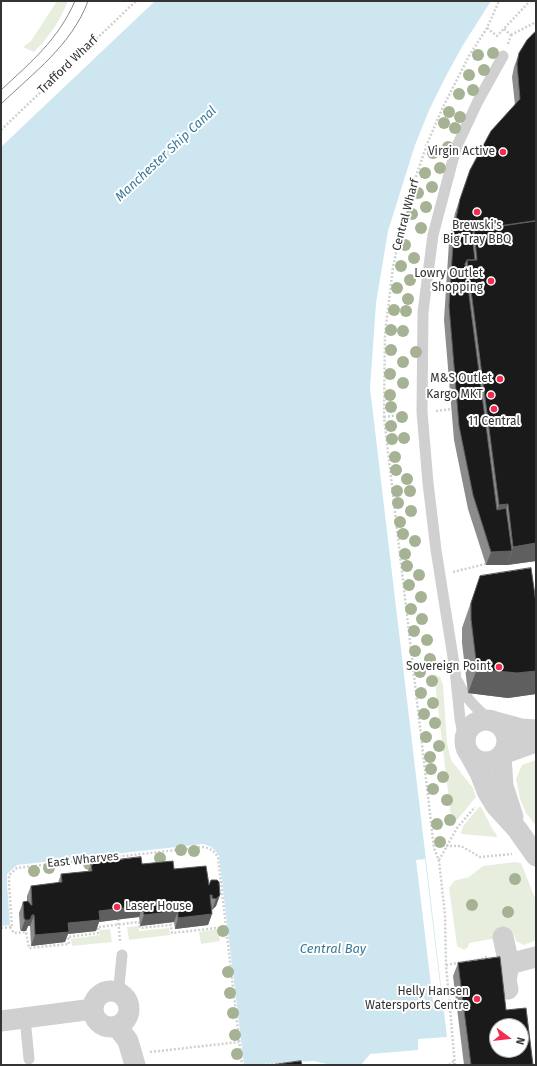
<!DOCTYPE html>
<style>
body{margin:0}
#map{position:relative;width:537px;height:1066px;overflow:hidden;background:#fff;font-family:"Fira Sans",sans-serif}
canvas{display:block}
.frame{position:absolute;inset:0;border:2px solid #333;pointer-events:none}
.north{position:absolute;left:489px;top:1018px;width:40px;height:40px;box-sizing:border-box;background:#fff;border:1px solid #adadad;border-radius:50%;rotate:105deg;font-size:11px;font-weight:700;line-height:16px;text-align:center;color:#333}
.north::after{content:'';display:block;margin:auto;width:14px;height:18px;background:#f12d51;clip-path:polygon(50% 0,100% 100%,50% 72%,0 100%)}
</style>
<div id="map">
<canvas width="537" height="1066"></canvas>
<div class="frame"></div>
<div class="north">N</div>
</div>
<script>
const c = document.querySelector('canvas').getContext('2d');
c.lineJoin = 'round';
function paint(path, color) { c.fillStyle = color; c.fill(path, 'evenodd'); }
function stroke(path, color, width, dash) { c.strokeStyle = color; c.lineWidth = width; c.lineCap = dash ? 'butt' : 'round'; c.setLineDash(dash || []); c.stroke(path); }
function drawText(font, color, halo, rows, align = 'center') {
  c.font = font + ' "Fira Sans",sans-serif'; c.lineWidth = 4; c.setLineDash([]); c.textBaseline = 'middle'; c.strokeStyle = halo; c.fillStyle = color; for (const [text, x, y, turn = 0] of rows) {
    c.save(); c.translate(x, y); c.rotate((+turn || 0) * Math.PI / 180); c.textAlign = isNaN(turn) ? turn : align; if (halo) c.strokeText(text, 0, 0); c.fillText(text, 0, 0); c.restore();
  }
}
paint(new Path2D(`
 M57 1H68C60 21 49 37 34 52L23 47 31 41Z
 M434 674 440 677 443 685 447 743 451 760 473 788 476 797 452 826Z
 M536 760V826L526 813 520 799 516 779 522 765Z
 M479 807H481L493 830 497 835 496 837 461 834 463 826Z
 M515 862 521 863 535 898 536 938 534 941 524 945 516 941 514 935 469 943 468 947 464 950 457 946 449 888 454 881 469 877 483 866Z
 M139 926V931L169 928 170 935 129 940 127 927Z
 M110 929 112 942 72 946 71 939 100 935 99 930Z
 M218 929 220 941 201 944 199 932Z`), '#e8eede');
paint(new Path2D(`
 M155 1H491L463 45 446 76 430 108 415 145 388 231 376 303 370 388 447 1037 418 1039V1050L370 1054 361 1065H331L314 1061 244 1065 219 856C215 849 211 846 203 844L17 865 7 874V884L10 925 1 926V147Z`), '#cde6f0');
paint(new Path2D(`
 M425 859 443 1009 434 1010 416 860Z`), '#fff');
stroke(new Path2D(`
 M487 28 497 36 530 1
 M504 29 511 35
 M511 35 536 22
 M508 44 511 35
 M1 130 136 1
 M436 411 453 409
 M384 417 408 414
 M453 572 489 563
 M446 846H461L480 857 512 854
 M439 860 457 828 475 807
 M118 919 120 941
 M10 927 14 933 26 932 29 948 69 944 68 937 98 933V927L139 922 140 928 171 925 172 933 226 927
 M1 928 12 927 9 884V875L17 868 203 847C210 848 214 851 218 857L242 1065
 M446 965 482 959 488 956
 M150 1052 239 1042
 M267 1065 284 1063 286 1065
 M449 1065 455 1060
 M455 1065 446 965 445 915 439 861 434 848 384 417 385 334 393 267 406 206 427 144 443 107 469 56 487 28 499 1`), '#d0d0d0', 2.5, [2, 2]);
stroke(new Path2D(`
 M458 682C465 698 477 709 490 720
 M465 744 460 719 455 670 436 550 428 483 422 412 423 312 433 235 456 148 478 101 503 56
 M116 992 119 986 122 955
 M25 1018 29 1059`), '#d0d0d0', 11);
stroke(new Path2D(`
 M465 741a21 21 0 1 1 42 0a21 21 0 1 1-42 0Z
 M495 722 521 729 536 730
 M502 754 536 742
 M470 755 480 773 487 791 496 806 517 829 536 856
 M501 756 503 786 513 817
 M503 937 509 964
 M508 989 506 981 509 964 536 957
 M93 1009a18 18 0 1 1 36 0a18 18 0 1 1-36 0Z
 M1 1021 93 1009
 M117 1026 128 1041 135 1065`), '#d0d0d0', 21);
stroke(new Path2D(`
 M1 90C31 62 58 40 75 1
 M1 104C33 73 72 45 88 1`), '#888', 1);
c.fillStyle = '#a5b294';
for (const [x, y] of [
 [493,53],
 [478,55],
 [484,70],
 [469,75],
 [473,90],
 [459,94],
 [449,112],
 [460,117],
 [444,123],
 [455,128],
 [448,147],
 [433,153],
 [440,168],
 [425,173],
 [432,187],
 [418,193],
 [426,207],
 [412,214],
 [421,228],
 [405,245],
 [414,258],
 [401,266],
 [410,280],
 [397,288],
 [408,299],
 [394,310],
 [406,311],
 [391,330],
 [403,331],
 [391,350],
 [416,352],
 [403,362],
 [390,374],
 [403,383],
 [390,395],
 [391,407],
 [402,417],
 [391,426],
 [404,438],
 [392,439],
 [395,457],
 [396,470],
 [407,479],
 [397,491],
 [410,491],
 [398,503],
 [411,511],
 [400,522],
 [403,534],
 [415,541],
 [405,554],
 [407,566],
 [419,575],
 [409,585],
 [421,597],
 [411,609],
 [422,619],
 [414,631],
 [427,640],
 [415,651],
 [430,659],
 [420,672],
 [432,681],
 [421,693],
 [433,703],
 [424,714],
 [435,723],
 [426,737],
 [439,746],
 [430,757],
 [431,769],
 [443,777],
 [433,789],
 [447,800],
 [450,820],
 [437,824],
 [440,842],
 [181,850],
 [194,851],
 [160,858],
 [89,864],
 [49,868],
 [34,871],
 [515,879],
 [472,905],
 [508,912],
 [223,931],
 [228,972],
 [230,993],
 [233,1013],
 [235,1035],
 [237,1054]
]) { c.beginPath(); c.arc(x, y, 6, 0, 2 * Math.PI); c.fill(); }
paint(new Path2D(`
 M536 32V561L507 565H486L468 509 454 440 444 320 449 242 455 213 470 170 515 105 512 77 514 67 519 53Z
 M480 576 535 592H536V694L508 698 468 693 462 643V628Z
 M91 863 142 864 174 869 209 885 220 895 216 906 212 910V914L208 925 175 929 174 922 140 926 139 917 127 918 99 922 96 931 68 934 65 942 31 946 30 926H28L26 931H21L20 929 19 913 23 902 27 901V896L31 886 58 883 61 874 88 871Z
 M458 963 506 1010 533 1065H464L453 976Z`), '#8c8c8c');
paint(new Path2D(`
 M508 504 501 522 492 523 499 505Z
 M536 543V561L507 565 513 547Z
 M512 551 507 565H486L491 552Z
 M477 669 536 671V694L508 698 468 693Z
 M220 895 216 906 212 910 216 899Z
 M143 906 139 917 99 922 96 931 68 934 65 942 31 946 35 935 68 923 99 911Z
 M178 911 174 922 140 926 144 915Z
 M212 914 208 925 175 929 178 918Z
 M32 915H34L30 926H28L26 931H21L25 920Z`), '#5f5f5f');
const building = new Path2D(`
 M535 32H536V221L474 230 472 235 475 260H467L465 264 497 510 506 508 512 551 491 552 473 495 459 426 449 306 454 228 460 199 470 170 491 131 520 99 517 64 519 53 527 40Z
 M536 221V543L513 547 508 504 499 505 467 260H477L474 230Z
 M531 568 536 602V671L517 673 477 669 471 619V603L480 576Z
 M535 592H536V602Z
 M141 857 142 864 173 861 174 869 206 866 209 885 211 880H217L219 882 220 895 216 899 212 898V895H210L212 914 178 918V911L144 915 143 906 131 907 99 911 100 920 68 923 69 932 35 935 34 915H32L30 920H25L24 918 23 902 28 901 31 905H32L31 886 62 882 61 874 92 871 91 863Z
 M500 957 506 1010 526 1008 533 1065H471L458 963ZM497 1026H521V1050H497Z
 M301 1061 302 1065H271Z`);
paint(building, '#1a1a1a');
stroke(building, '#5f5f5f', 1);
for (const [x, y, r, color] of [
 [503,152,4,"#f12d51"],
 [477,212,4,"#f12d51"],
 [491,281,4,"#f12d51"],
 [500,379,4,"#f12d51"],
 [491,395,4,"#f12d51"],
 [494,409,4,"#f12d51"],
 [499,667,4,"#f12d51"],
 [117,907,4,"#f12d51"],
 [477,999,4,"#f12d51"]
]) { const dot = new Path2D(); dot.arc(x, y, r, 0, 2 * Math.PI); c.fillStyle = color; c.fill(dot); stroke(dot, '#fff', 1.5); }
drawText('12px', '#333', '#fff', [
 ["Trafford Wharf",68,65,-44],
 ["Central Wharf",406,215,-75],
 ["East Wharves",83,860,-6]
]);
drawText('12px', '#333', '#fff', [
 ["Virgin Active",495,152],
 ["Brewski's",477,226,"center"],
 ["Big Tray BBQ",477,240,"center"],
 ["Lowry Outlet",483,274],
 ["Shopping",483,288],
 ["M&S Outlet",492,379],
 ["Kargo MKT",483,395],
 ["11 Central",494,422,"center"],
 ["Sovereign Point",491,667],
 ["Laser House",125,907,"left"],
 ["Helly Hansen",469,992],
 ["Watersports Centre",469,1006]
], 'right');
drawText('italic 13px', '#377b96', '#fff', [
 ["Manchester Ship Canal",166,154,-43],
 ["Central Bay",333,949]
]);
</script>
